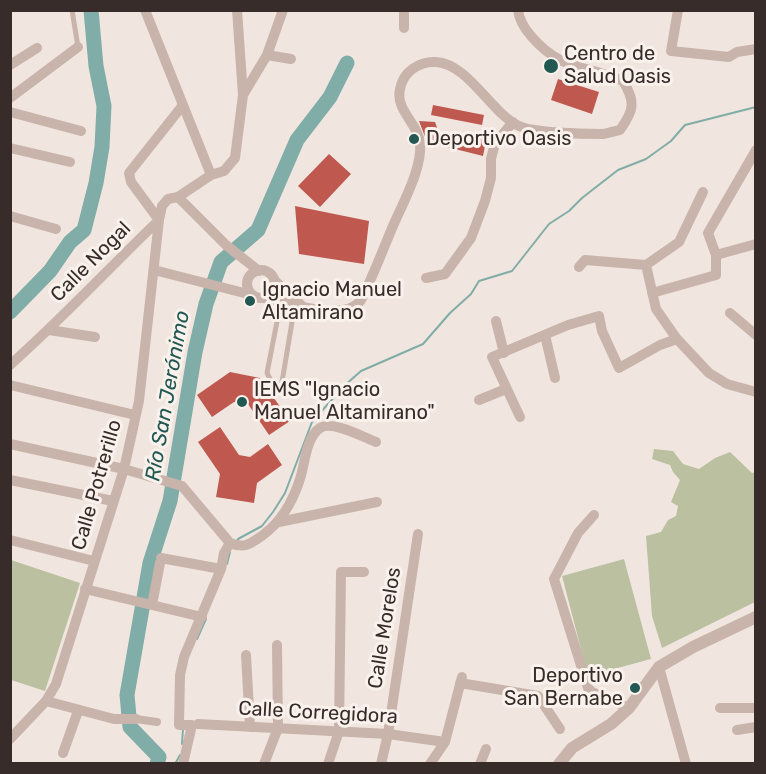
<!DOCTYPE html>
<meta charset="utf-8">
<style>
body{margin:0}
#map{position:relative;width:766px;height:774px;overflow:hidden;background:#f1e6df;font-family:Rubik,sans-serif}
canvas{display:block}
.frame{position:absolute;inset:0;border:12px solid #382c2a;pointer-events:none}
</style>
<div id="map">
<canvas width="766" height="774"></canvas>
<div class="frame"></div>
</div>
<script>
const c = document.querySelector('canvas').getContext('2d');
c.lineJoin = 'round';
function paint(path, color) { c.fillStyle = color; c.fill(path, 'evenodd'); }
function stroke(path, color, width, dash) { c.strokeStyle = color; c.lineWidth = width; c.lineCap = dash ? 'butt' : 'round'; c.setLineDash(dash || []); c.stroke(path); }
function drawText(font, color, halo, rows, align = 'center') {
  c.font = font + ' Rubik,sans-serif'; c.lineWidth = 6; c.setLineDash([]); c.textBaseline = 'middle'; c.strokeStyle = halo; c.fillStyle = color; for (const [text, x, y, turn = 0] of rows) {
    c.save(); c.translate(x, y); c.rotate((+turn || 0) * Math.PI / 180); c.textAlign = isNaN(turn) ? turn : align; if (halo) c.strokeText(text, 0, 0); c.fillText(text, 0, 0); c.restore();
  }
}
paint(new Path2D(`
 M654 449 673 451 683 464 699 469 715 458 730 452 752 473 756 472 755 602 662 648 652 616 646 536 661 532 668 520 676 516 678 506 671 502 680 480 673 472 670 465 652 459Z
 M624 559 651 659 588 676 562 576Z
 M11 560 80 583 45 691 11 680Z`), '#bac0a0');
stroke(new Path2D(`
 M236 542 238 539 262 526 273 512 285 493 312 422 344 386 361 371 423 344 450 313 471 294 479 281 512 271 549 224 569 211 582 198 618 170 646 159 671 141 685 125 756 107
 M227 564 230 552
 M197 639 206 619
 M182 744 183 729
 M175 764 180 755`), '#80ada7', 2);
stroke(new Path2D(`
 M10 312 50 271 70 242 84 230 96 183 102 147 104 106 96 66 91 10
 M157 764 159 757 130 727 127 695 150 563 170 501 195 352 206 304 221 262 258 230 297 140 330 97 347 63`), '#80ada7', 15);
paint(new Path2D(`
 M558 79 599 92 592 114 551 100Z
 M433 105 484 115 482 125 431 115Z
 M419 121 435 122 439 133 479 141 480 134 487 136 483 156 427 142Z
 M329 154 351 174 320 207 298 186Z
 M295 206 369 221 364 264 299 254Z
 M230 372 260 378 290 421 269 435 248 404 234 402 212 417 197 395Z
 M220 427 239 455 250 457 268 444 282 465 257 483 254 503 216 497 220 474 198 442Z`), '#bf5950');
stroke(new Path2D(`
 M72 10 78 47
 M281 301 267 373 274 386 281 388 295 304`), '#c9b4ac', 5);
stroke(new Path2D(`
 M136 719 157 722`), '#c9b4ac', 8);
stroke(new Path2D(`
 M145 10 211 175
 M678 10 671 51 729 57 737 52 756 49
 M404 28V10
 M267 55 291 59
 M10 65 37 48
 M243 95 267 55 283 10
 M10 98 78 47
 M10 112 81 131
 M10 148 70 162
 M178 197 226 245 259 271
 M10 216 56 229
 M159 220 131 182 129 173 183 105
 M716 255 756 244
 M646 265 656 309 677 339 709 373 727 384 756 392
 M646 265 679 242 703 192
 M579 267 585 260 646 265
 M154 270 252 295
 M247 284a14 14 0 1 1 28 0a14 14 0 1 1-28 0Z
 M426 278 445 274 471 238 485 201 491 178V159L494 147 498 140 513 122
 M274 280 301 305
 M652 293 716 275V255L708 233 756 150
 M264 298C290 302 344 324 361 300 372 278 381 255 390 233 400 208 423 169 420 143 418 123 395 110 400 89 403 72 419 61 436 62 468 64 489 110 517 125 531 133 585 134 603 134 609 133 615 131 620 130 634 110 636 102 623 81 584 64 562 72 531 36 525 29 519 19 518 10
 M730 313 756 335
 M496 321 504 353
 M49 330 95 337
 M545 335 555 378
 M10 365C62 319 109 268 159 220
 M10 385 135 415
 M479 400 506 389
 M520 417 492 357 568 325 599 316 602 331 619 368 660 345 677 339
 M10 444 124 469 182 486 230 543C245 549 250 544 263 535 282 521 293 501 300 479 305 464 306 437 320 428 332 420 363 437 376 442
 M10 480 113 501
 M594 515 578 533 554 579 588 688 592 692 629 708
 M279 522 377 502
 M10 540 94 561
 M161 558 221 569
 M85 589 202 617
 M152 605 160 563
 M246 655 250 727
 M659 667 686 764
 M460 683 538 696 560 729
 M46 701 114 719H136
 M720 708H756
 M198 724 388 734 445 742
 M737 730 756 727
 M10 739 46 701 56 684 124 469 139 401 159 220 162 206 168 199 178 197 211 175 224 171 235 158 243 95 237 10
 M63 753 78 711
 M183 764 192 725H179L180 675 184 657 221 569 224 553 230 543
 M264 764 278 728 277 645
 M328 764 339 731 341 572H364
 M381 764 388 734 418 534
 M430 764 445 742 462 677
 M480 764 486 749`), '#c9b4ac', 10);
stroke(new Path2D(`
 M559 764 572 748 611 724 629 708 659 667 693 647 756 617`), '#c9b4ac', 12);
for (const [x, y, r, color] of [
 [551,66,8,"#225752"],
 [414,139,6,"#225752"],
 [250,301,6,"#225752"],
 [242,402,6,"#225752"],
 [635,688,6,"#225752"]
]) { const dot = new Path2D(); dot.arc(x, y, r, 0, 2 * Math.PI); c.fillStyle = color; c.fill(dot); stroke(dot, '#f9f1ec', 2); }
drawText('20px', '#382c2a', '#f9f1ec', [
 ["Centro de",564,54],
 ["Salud Oasis",564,77],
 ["Deportivo Oasis",426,139],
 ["Ignacio Manuel",262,290],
 ["Altamirano",262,313],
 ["IEMS \"Ignacio",254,390],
 ["Manuel Altamirano\"",254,413],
 ["Deportivo",623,676,"right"],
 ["San Bernabe",623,699,"right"]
], 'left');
drawText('20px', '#382c2a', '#f9f1ec', [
 ["Calle Nogal",91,262,-45],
 ["Calle Potrerillo",97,485,-74],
 ["Calle Morelos",385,628,-81],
 ["Calle Corregidora",318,713,3]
]);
drawText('italic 21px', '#225752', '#f9f1ec', [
 ["Río San Jerónimo",168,396,-80]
]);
</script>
